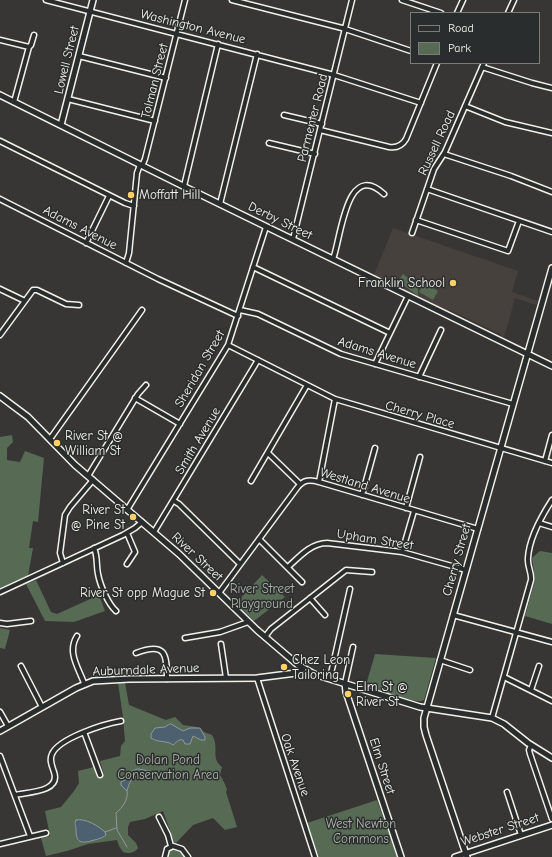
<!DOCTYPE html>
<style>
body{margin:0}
#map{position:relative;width:552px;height:857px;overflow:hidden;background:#373635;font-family:"Comic Neue",sans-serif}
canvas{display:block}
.legend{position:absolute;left:410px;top:12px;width:130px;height:52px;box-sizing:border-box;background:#2a2d2e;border:1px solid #7b7b78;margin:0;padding:5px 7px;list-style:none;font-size:12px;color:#f4f1e8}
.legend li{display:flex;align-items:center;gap:8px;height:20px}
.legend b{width:20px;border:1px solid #7b7b78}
</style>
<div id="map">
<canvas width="552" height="857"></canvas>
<ul class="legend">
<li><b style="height:5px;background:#2a2d2e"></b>Road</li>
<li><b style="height:11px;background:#566a54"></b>Park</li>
</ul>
</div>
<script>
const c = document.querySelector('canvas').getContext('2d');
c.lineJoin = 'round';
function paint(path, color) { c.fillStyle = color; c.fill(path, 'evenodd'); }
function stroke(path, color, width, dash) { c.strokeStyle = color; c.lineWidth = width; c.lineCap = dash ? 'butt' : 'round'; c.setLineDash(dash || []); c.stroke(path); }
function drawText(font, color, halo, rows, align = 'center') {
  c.font = font + ' "Comic Neue",sans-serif'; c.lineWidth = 3; c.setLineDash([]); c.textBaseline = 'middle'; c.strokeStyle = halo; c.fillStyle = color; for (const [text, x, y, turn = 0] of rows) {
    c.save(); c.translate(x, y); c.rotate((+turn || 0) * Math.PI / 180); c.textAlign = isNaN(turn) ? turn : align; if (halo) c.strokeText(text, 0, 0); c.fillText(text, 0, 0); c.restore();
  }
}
paint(new Path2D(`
 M393 228 518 271 512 292 538 301 536 305 515 298 504 338 500 334 450 310H446L374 275Z`), '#47413e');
paint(new Path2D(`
 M403 274 412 281 414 278 418 281V296L398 281Z
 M424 283 438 291 433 300 419 292Z
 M12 435 13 442 7 448V460L20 462 25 451 44 458 38 522 33 521 29 548H33L28 576 0 589V437Z
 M540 551 552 553V624L525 616 535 580 532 558Z
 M262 575 285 597 254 621 236 603Z
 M36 580 51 612 57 614 99 595 105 611 74 622 45 621 26 584Z
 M0 628 10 630 5 649 0 648Z
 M375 654 436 658 424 700C415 705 376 689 366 685Z
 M118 683H125L129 705 166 720 175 717 183 725 197 727 202 740 204 735 201 729 204 732 212 735C220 748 210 758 222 767L220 775C223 780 225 784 227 789L226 792 237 827 225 830 213 818 193 825 176 843 174 842 163 811 145 819 130 822 128 827V835L136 843 138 848C135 853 128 854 123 852L119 846 117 840 88 844 67 851 46 856 41 838 50 836 45 811 61 807 74 791 79 783 78 771 94 767 97 777 104 775 100 761 120 756 121 746 125 741 123 717Z
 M377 800 397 857H319L307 823Z
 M173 848 179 850 185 857H167L169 850Z`), '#566a54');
const water = new Path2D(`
 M171 724 183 731 190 728H200L205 737V740H201L193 736 190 744H185L183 740C178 739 177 742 173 745 167 740 158 743 151 738V734L155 728 165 727 168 725Z
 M138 769 150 771 153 775 151 777C136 771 130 778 127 791L121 785V782L127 779 130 772Z
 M76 820C86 818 98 826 105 832L106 835C101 839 97 839 91 841 79 844 76 841 76 829 76 825 74 824 76 820Z`);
paint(water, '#4c606f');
stroke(water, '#8f9a9f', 1);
stroke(new Path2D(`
 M105 832 116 828
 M127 847 117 830 116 813C122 808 129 799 127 791`), '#8f9a9f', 1);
const minor = new Path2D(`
 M46 0 334 75 421 103
 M232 0 342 28 411 51
 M402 0 441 13
 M457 13 463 0
 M508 13 514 0
 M0 40 29 47
 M79 56 166 78
 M482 67 532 83 552 88
 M68 99 155 121
 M14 102 29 47 31 45 34 35
 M465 106 505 122 552 133
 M284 115 322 124
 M320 130 389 147C396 148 402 146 406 139L437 63
 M0 141 125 203 134 206
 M269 143 315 154
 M444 154 511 176 552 192
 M142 166 145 159 185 0
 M184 186 218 44
 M427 189 552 232
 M0 199 158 279 238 316
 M220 204 257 54
 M416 220 508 251 519 221
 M412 233 434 169 445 152 484 63
 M293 239 352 0
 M86 243 109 196
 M333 259C341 239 346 159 384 194
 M126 263 129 253 137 173 140 165
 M253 267 390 333
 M0 289 25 301
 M240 310 258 314 341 354 513 404
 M0 335 33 290H37L66 304 79 305
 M228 345 335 399 552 463
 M375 364 408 296
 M419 377 441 330
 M135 398 180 424
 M50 439 142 310
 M268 453 300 484
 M545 461 552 435
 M88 476 138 394 146 385
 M251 481 307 385
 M319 482 335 399
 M362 495 375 448
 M174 501 179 504 240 564
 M406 508 420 457
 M127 510 228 345 266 227
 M539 523 552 527
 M154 532 258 360
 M127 533 135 552 127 564
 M259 539 302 582
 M94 548C98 557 96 565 98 574 100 585 108 604 116 611
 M402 552 414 511
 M63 563 60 553 65 515 70 507 93 480
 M288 567C299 557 311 543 327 543L402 552 466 570
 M0 592 123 535 135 528 142 522
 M219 593 297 488C303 480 309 479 319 482L478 529
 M310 598 325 615
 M453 615 552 642
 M0 623 7 624 31 621
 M77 636C67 652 78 667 84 683
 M265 637 271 629 346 570 372 572
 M185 638 220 632 248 622
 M221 644 226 678
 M136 653C165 642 167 653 167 679
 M440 660 470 670
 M21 666 42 707
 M504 677 552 701
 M257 678 315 857
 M330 678 350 589
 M345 683 353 647
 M531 690 539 666
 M0 712 8 726
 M492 718 531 580C532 573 527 566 528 558 529 538 541 517 552 500
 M84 732 100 775
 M531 745 529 750 530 754 552 819
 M0 756 30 836
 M507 792 521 835
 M15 795C28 792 61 792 54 772 52 766 49 760 52 754 59 738 104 724 121 721
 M159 817 168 835 171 846
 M0 844 46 833
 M165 857 167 849 173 846 182 849 188 857`);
const tertiary = new Path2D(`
 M0 95 185 187 552 366
 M61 125 93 0
 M0 396 28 417 75 465 179 554 257 630 298 665 314 674 420 707 492 718 504 724 528 743 552 758
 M345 683 346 692 401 857
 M0 731 76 688 93 681 129 679 257 678 296 673 300 671 302 668
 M455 857 552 825
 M467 857 426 735 424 727V718L552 268`);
stroke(minor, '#f4f1e8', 7);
stroke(tertiary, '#f4f1e8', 8);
stroke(minor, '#2a2d2e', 4);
stroke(tertiary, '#2a2d2e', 5);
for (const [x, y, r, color] of [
 [131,195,4,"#ffd166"],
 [453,283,4,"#ffd166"],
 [57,443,4,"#ffd166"],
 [133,517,4,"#ffd166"],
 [213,593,4,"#ffd166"],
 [284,667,4,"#ffd166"],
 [348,694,4,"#ffd166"]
]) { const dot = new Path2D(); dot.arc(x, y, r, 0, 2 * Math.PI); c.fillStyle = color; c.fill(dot); stroke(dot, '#2a2d2e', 1.5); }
drawText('13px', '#f4f1e8', '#2a2d2e', [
 ["Washington Avenue",193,27,14],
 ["Lowell Street",67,60,-76],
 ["Tolman Street",155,81,-76],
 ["Parmenter Road",313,118,-76],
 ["Russell Road",437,143,-65],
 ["Derby Street",280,221,26],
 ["Adams Avenue",80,228,27],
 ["Adams Avenue",377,353,17],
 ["Sheridan Street",200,369,-60],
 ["Cherry Place",420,415,16],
 ["Smith Avenue",198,441,-59],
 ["Westland Avenue",365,486,17],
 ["Upham Street",375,540,9],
 ["River Street",197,557,43],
 ["Cherry Street",457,560,-74],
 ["Auburndale Avenue",146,670,-2],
 ["Oak Avenue",295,765,71],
 ["Elm Street",382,766,72],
 ["Webster Street",500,830,-18]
]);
drawText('13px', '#f4f1e8', '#2a2d2e', [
 ["Moffatt Hill",139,195],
 ["Franklin School",445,283,"right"],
 ["River St @",65,436],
 ["William St",65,451],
 ["River St",125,510,"right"],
 ["@ Pine St",125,525,"right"],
 ["River St opp Mague St",205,593,"right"],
 ["Chez Leon",292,660],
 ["Tailoring",292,675],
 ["Elm St @",356,687],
 ["River St",356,702]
], 'left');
drawText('13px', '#adb4a5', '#2a2d2e', [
 ["River Street",262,589],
 ["Playground",262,604],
 ["Dolan Pond",168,760],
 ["Conservation Area",168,775],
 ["West Newton",361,824],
 ["Commons",361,839]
]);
</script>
